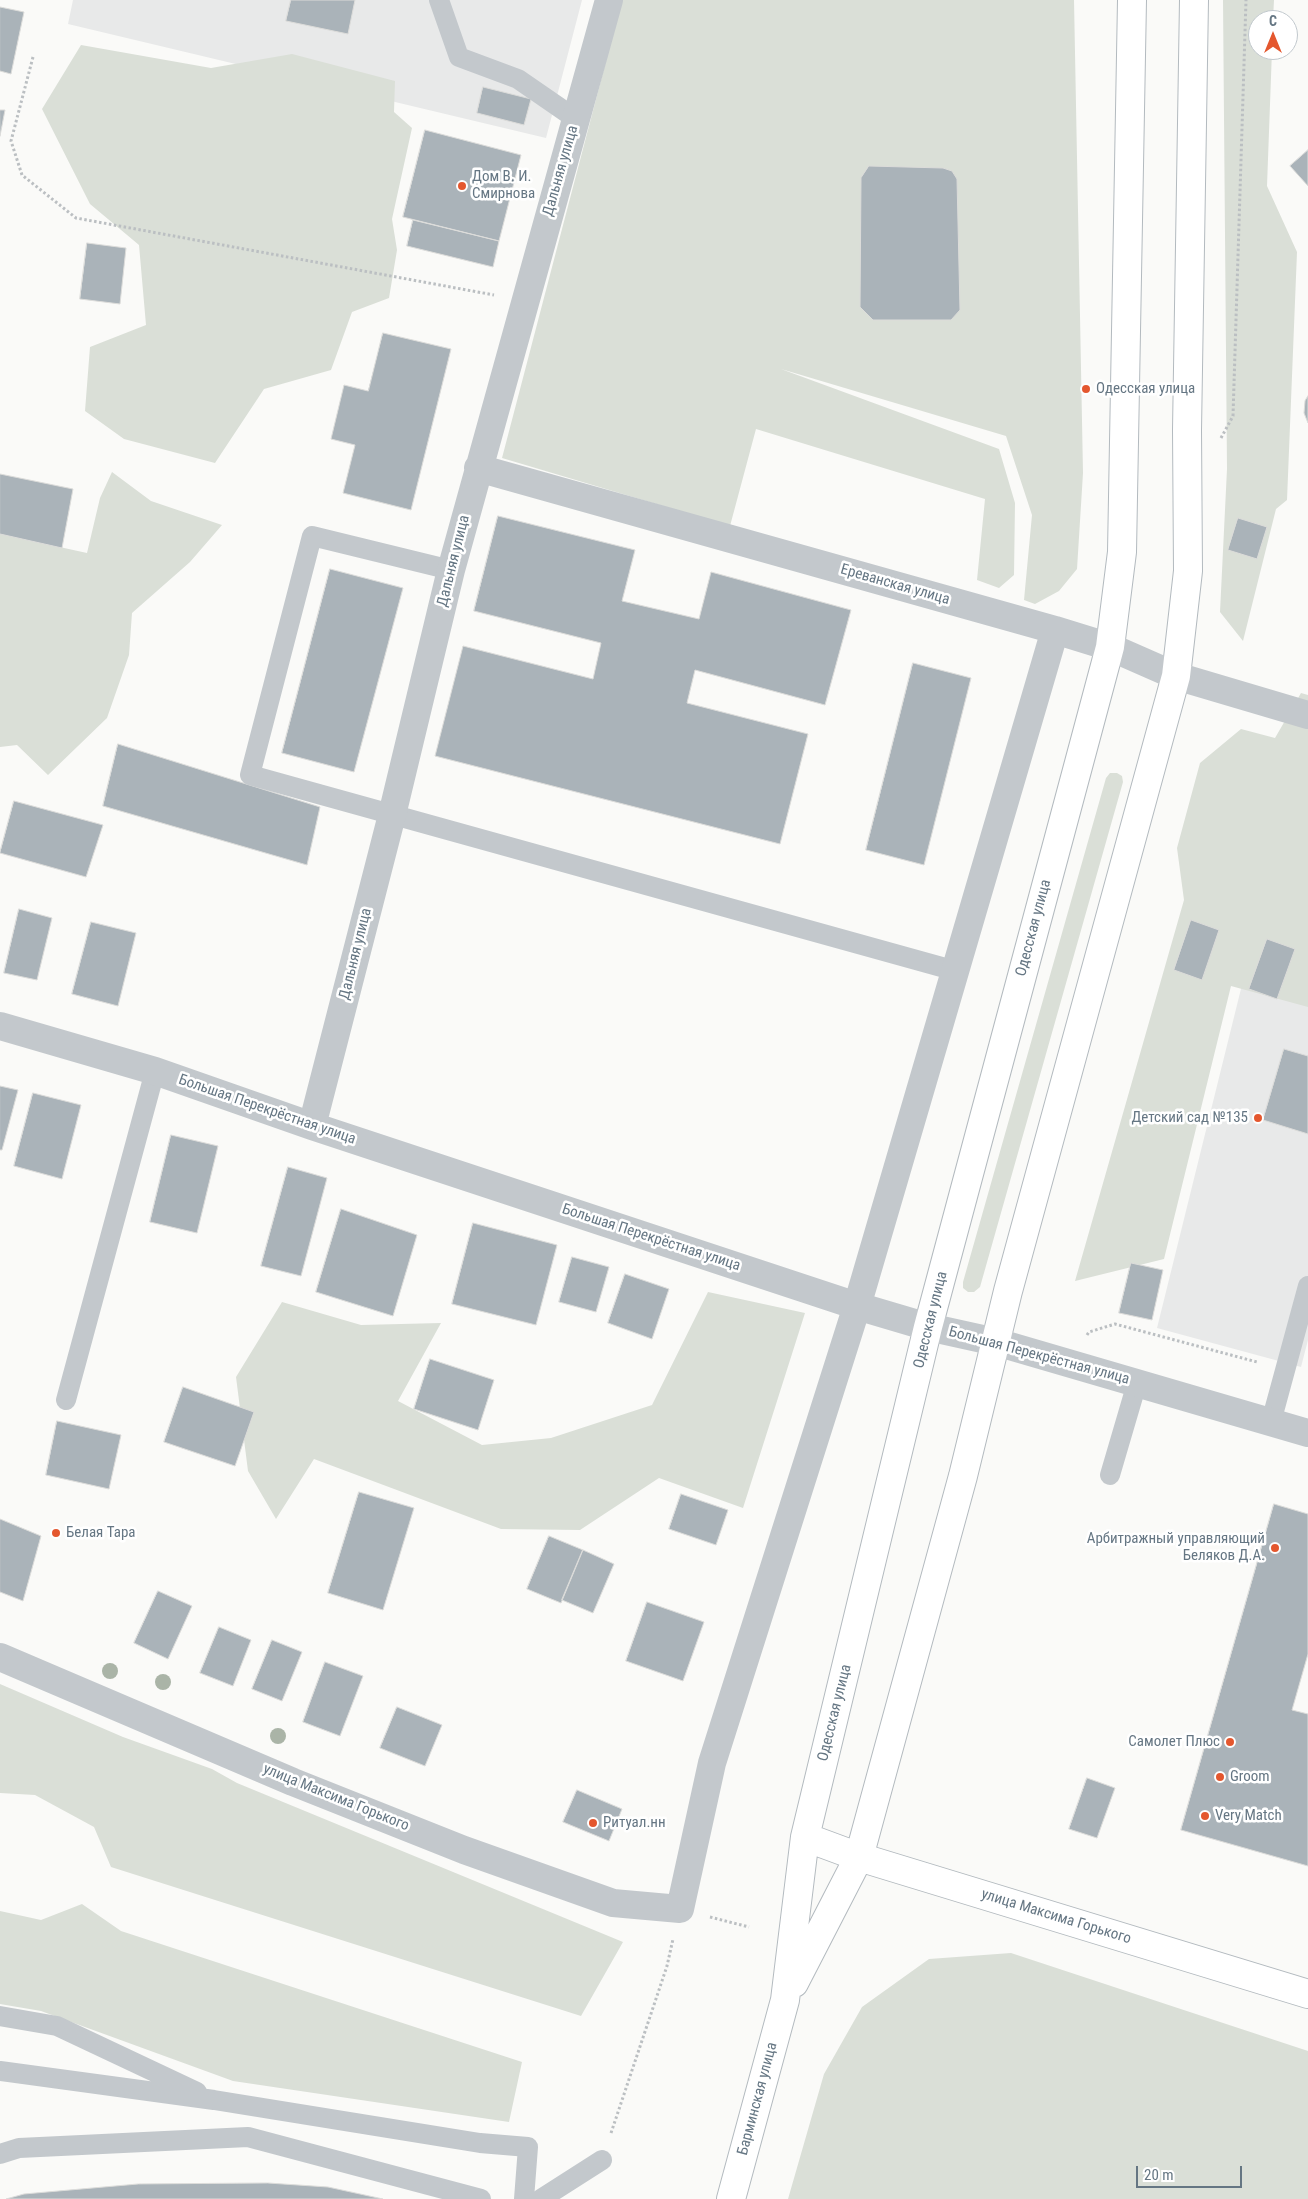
<!DOCTYPE html>
<meta charset="utf-8">
<style>
body{margin:0}
#map{position:relative;width:1308px;height:2199px;overflow:hidden;background:#fafaf8;font-family:"Roboto Condensed",sans-serif}
canvas{display:block}
.north{position:absolute;left:1248px;top:10px;width:50px;height:50px;box-sizing:border-box;background:#fff;border:1px solid #c1c8cd;border-radius:50%;rotate:0deg;font-size:14px;font-weight:700;line-height:20px;text-align:center;color:#657683}
.north::after{content:'';display:block;margin:auto;width:18px;height:22px;background:#e4572e;clip-path:polygon(50% 0,100% 100%,50% 72%,0 100%)}
.scale{position:absolute;left:1136px;top:2166px;width:106px;height:22px;box-sizing:border-box;border:2px solid #657683;border-top:0;padding-left:6px;font-size:15px;line-height:18px;white-space:nowrap;color:#657683;-webkit-text-stroke:4px #fff;paint-order:stroke}
</style>
<div id="map">
<canvas width="1308" height="2199"></canvas>
<div class="north">С</div>
<div class="scale">20 m</div>
</div>
<script>
const c = document.querySelector('canvas').getContext('2d');
c.lineJoin = 'round';
function paint(path, color) { c.fillStyle = color; c.fill(path, 'evenodd'); }
function stroke(path, color, width, dash) { c.strokeStyle = color; c.lineWidth = width; c.lineCap = dash ? 'butt' : 'round'; c.setLineDash(dash || []); c.stroke(path); }
function drawText(font, color, halo, rows, align = 'center') {
  c.font = font + ' "Roboto Condensed",sans-serif'; c.lineWidth = 5; c.setLineDash([]); c.textBaseline = 'middle'; c.strokeStyle = halo; c.fillStyle = color; for (const [text, x, y, turn = 0] of rows) {
    c.save(); c.translate(x, y); c.rotate((+turn || 0) * Math.PI / 180); c.textAlign = isNaN(turn) ? turn : align; if (halo) c.strokeText(text, 0, 0); c.fillText(text, 0, 0); c.restore();
  }
}
paint(new Path2D(`
 M73 0H582L546 138 68 24Z
 M1308 879V1340L1301 1367 1157 1328 1261 908Z`), '#e8e9e9');
paint(new Path2D(`
 M622 0H1074L1083 473 1077 569 1059 591 1035 604 1024 600 1032 515 1006 436 781 369 999 449 1015 503 1014 575 999 588 977 580 985 499 756 429 730 526 502 458Z
 M1223 0H1274L1273 20H1258V50H1272L1267 186 1297 252 1287 500 1276 509 1243 641 1220 612 1227 469Z
 M81 45 211 68 292 54 395 81 394 112 412 128 392 219 397 250 389 298 352 312 331 370 264 389 215 463 124 439 85 411 90 347 146 325 139 245 90 204 42 109Z
 M112 472 151 501 222 525 190 562 132 613 129 655 107 718 48 775 17 745 0 747V534L87 553 100 498Z
 M1301 693 1308 695V1007L1231 986 1164 1259 1075 1281 1184 900 1177 848 1200 763 1241 729 1275 738Z
 M1110 773H1117L1122 776 1123 782 980 1287 974 1292H968L963 1288V1282L1106 778Z
 M708 1292 805 1313 743 1508 659 1478 580 1530 501 1529 314 1459 276 1519 248 1471 236 1377 282 1302 361 1325 441 1323 398 1401 482 1445 551 1438 652 1405Z
 M0 1684 123 1737 212 1769 237 1783 623 1942 581 2016 111 1867 94 1827 35 1795 0 1793Z
 M82 1904 121 1931 522 2062 509 2122 233 2081 41 2011 0 2004V1911L41 1920Z
 M1011 1953 1308 2051V2199H788L824 2074 862 2007 929 1959Z`), '#dadfd7');
const building = new Path2D(`
 M291 0H355L348 34 286 21Z
 M0 7 24 12 11 74 0 71Z
 M483 87 531 99 524 125 477 113Z
 M0 110H5L0 136Z
 M425 130 521 155 499 241 403 217Z
 M1308 150V186L1290 166Z
 M869 166 943 168 952 171 957 179 960 310 951 320H873L860 307 861 178Z
 M413 220 499 241 493 267 407 246Z
 M87 243 126 248 120 304 80 299Z
 M383 333 451 349 411 510 343 493 355 445 331 439 344 385 368 391Z
 M1308 396V423L1304 413 1305 401Z
 M0 474 73 489 62 548 0 534Z
 M498 516 635 550 622 601 699 619 711 572 851 610 825 705 695 670 687 703 808 734 780 844 435 756 463 646 593 679 601 643 474 611Z
 M1238 518 1267 527 1257 559 1228 550Z
 M330 569 403 588 354 772 282 753Z
 M913 663 971 678 924 865 866 850Z
 M118 744 320 807 307 865 103 806Z
 M14 801 103 825 86 877 0 853Z
 M19 909 52 918 37 980 4 973Z
 M1191 920 1219 930 1202 980 1174 970Z
 M91 922 136 933 118 1006 72 994Z
 M1267 939 1295 949 1277 999 1249 989Z
 M1284 1049 1308 1056V1134L1263 1120Z
 M0 1086 18 1090 2 1150H0Z
 M33 1093 81 1105 62 1179 14 1166Z
 M171 1135 218 1146 197 1233 150 1222Z
 M288 1167 327 1178 301 1276 261 1266Z
 M341 1209 417 1235 393 1316 316 1292Z
 M473 1223 557 1245 536 1325 452 1304Z
 M572 1257 609 1267 596 1312 559 1302Z
 M1131 1263 1163 1270 1152 1320 1119 1313Z
 M625 1274 669 1289 652 1339 608 1323Z
 M430 1359 494 1380 478 1430 414 1409Z
 M183 1387 254 1412 235 1466 164 1442Z
 M57 1421 121 1435 109 1489 46 1475Z
 M359 1492 414 1508 383 1610 328 1593Z
 M681 1494 728 1510 716 1545 669 1529Z
 M1274 1504 1308 1514V1654L1292 1710 1308 1714V1866L1181 1830Z
 M0 1519 41 1536 23 1601 0 1592Z
 M549 1536 583 1550 561 1603 527 1589Z
 M583 1550 614 1564 593 1613 562 1600Z
 M158 1591 192 1606 168 1659 134 1643Z
 M647 1602 704 1622 683 1681 626 1661Z
 M219 1627 251 1640 233 1686 200 1673Z
 M272 1640 302 1652 282 1701 252 1689Z
 M325 1662 363 1676 340 1736 303 1722Z
 M397 1707 442 1725 425 1766 380 1748Z
 M1087 1778 1115 1788 1097 1838 1069 1829Z
 M577 1790 622 1809 609 1841 563 1822Z
 M268 2183 328 2187 383 2199H6L24 2194 138 2184Z`);
paint(building, '#aab3b9');
stroke(building, '#dcdcda', 1);
const secondary = new Path2D(`
 M805 1837 859 1857 1308 1994
 M794 1983 859 1857 963 1476 1008 1291 1176 676 1188 571 1187 430 1194 0
 M731 2199 785 2000 805 1837 928 1327 1110 647 1122 552 1132 0`);
stroke(secondary, '#b3babf', 30);
stroke(new Path2D(`
 M33 57 11 141 22 175 76 218 494 295
 M1221 438 1233 416 1246 0
 M1087 1335 1089 1332 1115 1324 1257 1362
 M710 1917 749 1927
 M611 2133 667 1966 673 1939`), '#bbbfc2', 3, [2.5, 2.5]);
stroke(new Path2D(`
 M439 0 459 57 518 79 576 119
 M451 570 312 536 250 775 956 971
 M66 1400 155 1071
 M1271 1422 1308 1286
 M1110 1475 1137 1383
 M0 2016 57 2026 197 2092
 M0 2071 214 2100 480 2143 528 2147 524 2199
 M0 2154 19 2148 248 2137 481 2199
 M541 2199 602 2160`), '#c3c8cc', 20);
stroke(new Path2D(`
 M478 468 1055 630 1110 647 1176 676 1308 715
 M0 1026 155 1071 312 1126 857 1306 928 1327 996 1342 1308 1433
 M312 1126 392 815 451 570 609 0
 M0 1657 293 1782 464 1850 613 1903 680 1909 712 1763 857 1306 1055 630`), '#c3c8cc', 28);
stroke(secondary, '#fff', 28);
c.fillStyle = '#aab4a7';
for (const [x, y] of [
 [110,1671],
 [163,1682],
 [278,1736]
]) { c.beginPath(); c.arc(x, y, 8, 0, 2 * Math.PI); c.fill(); }
for (const [x, y, r, color] of [
 [462,186,5,"#e4572e"],
 [1086,389,5,"#e4572e"],
 [1258,1118,5,"#e4572e"],
 [56,1533,5,"#e4572e"],
 [1275,1548,5,"#e4572e"],
 [1230,1742,5,"#e4572e"],
 [1220,1777,5,"#e4572e"],
 [1205,1816,5,"#e4572e"],
 [593,1823,5,"#e4572e"]
]) { const dot = new Path2D(); dot.arc(x, y, r, 0, 2 * Math.PI); c.fillStyle = color; c.fill(dot); stroke(dot, '#fff', 2); }
drawText('15px', '#657683', '#fff', [
 ["Дальняя улица",561,171,-74],
 ["Дальняя улица",454,561,-76],
 ["Ереванская улица",895,585,16],
 ["Одесская улица",1034,928,-75],
 ["Дальняя улица",356,954,-76],
 ["Большая Перекрёстная улица",267,1110,19],
 ["Большая Перекрёстная улица",651,1238,18],
 ["Одесская улица",931,1320,-76],
 ["Большая Перекрёстная улица",1039,1356,15],
 ["Одесская улица",835,1713,-76],
 ["улица Максима Горького",336,1798,22],
 ["улица Максима Горького",1056,1917,17],
 ["Барминская улица",758,2099,-75]
]);
drawText('15px', '#657683', '#fff', [
 ["Дом В. И.",472,177],
 ["Смирнова",472,194],
 ["Одесская улица",1096,389],
 ["Детский сад №135",1248,1118,"right"],
 ["Белая Тара",66,1533],
 ["Арбитражный управляющий",1265,1539,"right"],
 ["Беляков Д.А.",1265,1556,"right"],
 ["Самолет Плюс",1220,1742,"right"],
 ["Groom",1230,1777],
 ["Very Match",1215,1816],
 ["Ритуал.нн",603,1823]
], 'left');
</script>
